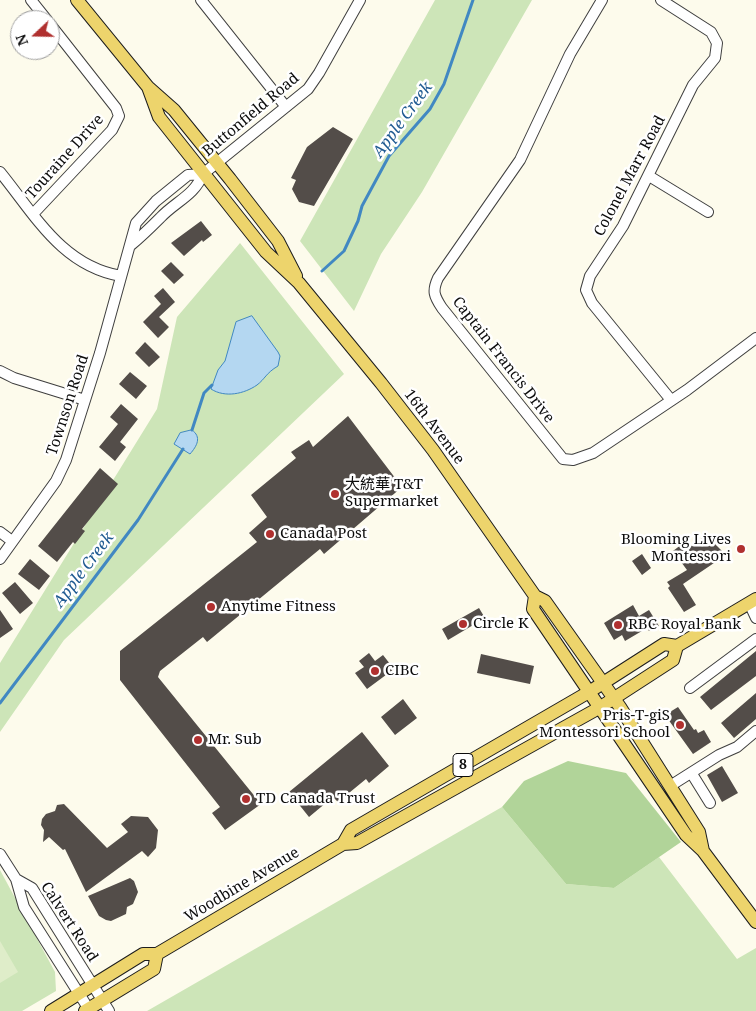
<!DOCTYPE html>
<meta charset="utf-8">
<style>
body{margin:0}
#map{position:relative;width:756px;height:1011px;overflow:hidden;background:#fdfbec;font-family:"Noto Serif",serif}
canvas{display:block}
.north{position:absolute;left:10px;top:10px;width:50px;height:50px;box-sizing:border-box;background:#fff;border:1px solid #9e9e9e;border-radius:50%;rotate:249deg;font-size:14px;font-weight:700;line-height:20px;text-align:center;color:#0c0c0c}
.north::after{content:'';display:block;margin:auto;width:18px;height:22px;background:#b0302f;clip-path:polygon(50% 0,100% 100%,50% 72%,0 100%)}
</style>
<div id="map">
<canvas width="756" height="1011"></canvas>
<div class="north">N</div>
</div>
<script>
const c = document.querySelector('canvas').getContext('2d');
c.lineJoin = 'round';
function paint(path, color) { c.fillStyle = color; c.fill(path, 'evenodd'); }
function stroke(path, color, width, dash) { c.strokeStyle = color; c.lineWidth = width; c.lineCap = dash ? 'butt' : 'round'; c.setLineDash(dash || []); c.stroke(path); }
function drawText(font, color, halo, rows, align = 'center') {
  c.font = font + ' "Noto Serif","Noto Sans SC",serif'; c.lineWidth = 5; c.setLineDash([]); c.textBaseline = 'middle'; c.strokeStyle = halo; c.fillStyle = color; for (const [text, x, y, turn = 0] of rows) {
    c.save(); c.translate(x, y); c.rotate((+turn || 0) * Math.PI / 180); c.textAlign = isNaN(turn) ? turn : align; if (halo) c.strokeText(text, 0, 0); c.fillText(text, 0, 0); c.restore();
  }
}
paint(new Path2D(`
 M435 0H532L422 192 381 254 354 311 300 241Z
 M240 243 344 374 64 640 0 732V663L157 409 177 317Z
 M502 807 566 884 614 888 659 857 737 959 756 948V1011H147Z
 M0 870 55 972 56 991 22 1011H0Z`), '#cde5b8');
paint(new Path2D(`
 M568 761 626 773 681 842 614 888 566 884 502 807 524 781Z`), '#b1d499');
paint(new Path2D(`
 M0 941 18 972 0 983Z`), '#dfedc9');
const water = new Path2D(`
 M252 316 278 352 280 356 278 366C266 373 265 379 257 385 244 394 225 398 211 389L218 370 225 361 236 322Z
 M192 430C202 437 197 446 190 454L174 444 180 433Z`);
paint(water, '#b4d7f1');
stroke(water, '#4188c2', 1);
stroke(new Path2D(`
 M322 271 344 251 358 221 362 206 389 156 430 109 444 84 473 0
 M192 430 204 393 212 385
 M0 703 138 520 183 449`), '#4188c2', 3);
paint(new Path2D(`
 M333 127 353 139 314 206 299 202 292 189 296 180 291 178 307 147Z
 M201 221 212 235 203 242 202 240 184 256 171 243Z
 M171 262 184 275 174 284 161 271Z
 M163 288 175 302 159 317 169 327 158 338 143 322 161 304 154 296Z
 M145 342 160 357 149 367 135 353Z
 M130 372 147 386 136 399 119 384Z
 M121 404 138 419 120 442 126 447 115 461 99 447 118 424 110 417Z
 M348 416 402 487 324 554 320 549 207 642 203 637 160 671 158 677 261 804 225 830 212 813 220 807 120 680V651L257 542 249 533 267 517 251 495 296 458 291 452 309 440 313 447Z
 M100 468 118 484 82 529 85 531 75 544 73 542 57 562 38 546Z
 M706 535 723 552 712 560 714 563 683 584 696 605 684 612 668 588 670 586 667 582 687 570 673 551 686 541 690 547Z
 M642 554 651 568 642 575 632 561Z
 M30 559 50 576 39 590 18 574Z
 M15 582 33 603 20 614 2 593Z
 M633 605 639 616 649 610 659 626 649 631 647 628 625 641 622 635 614 640 604 623Z
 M479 608 485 618 448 640 442 629Z
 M0 610 13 629 0 638Z
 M756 651V676L711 710 700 697Z
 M369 653 375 661 383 655 394 669 367 689 355 673 364 667 359 661Z
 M481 654 534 666 530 684 477 673Z
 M756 693V719L734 738 721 723Z
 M403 699 417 718 395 735 381 717Z
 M678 707 694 730 696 729 698 733 704 730 711 742 693 754 665 715Z
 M362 732 389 766 369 783 366 779 338 802 333 797 309 817 289 792Z
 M722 766 738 793 722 802 707 775Z
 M64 804 107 848 128 832 121 824 131 816 148 817 158 830 156 848 148 857 142 851 86 892 65 849 63 850 49 837 43 842 44 830 41 825 42 819 46 814 55 811 57 805Z
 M130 878 134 881 138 892 133 904 127 907 126 914 111 921 106 920 99 916 88 896Z`), '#534d49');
const minor = new Path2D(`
 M31 0 47 20
 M201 0 286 107
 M602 0 570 54 520 160 438 278C432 291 434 296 442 308L563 459 573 460 593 453 687 390 756 338
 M661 0 711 32 717 43 715 58 693 85 623 226 590 276 586 290 592 303 671 400
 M0 172C35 215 62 266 121 276
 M649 176 708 212
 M33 214 112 130 119 116 116 108 50 24
 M131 245C142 236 150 228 160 218 176 201 194 196 203 174L308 89 319 73 360 0
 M0 371 14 378 85 400
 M0 532 12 541
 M0 559 56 481 66 460 100 353 136 223 156 201 188 175 203 174
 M749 603 756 618
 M690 688 756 639
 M692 774 710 803
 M670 786 719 755 737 747 756 731
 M0 854 16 879 24 907 90 1011
 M16 879 32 888 109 1011`);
const major = new Path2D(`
 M77 0 148 87 174 110 230 179 278 241 296 276
 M148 87 159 117 266 252 299 283 381 383 433 450 535 596 545 601 620 707 699 832 703 851
 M535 596 533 609 686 835 703 851 756 922
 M343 844 351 830 589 692 664 644 677 646 756 599
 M51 1011 143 954H157L343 844 357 843 599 708 673 660 677 646
 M85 1011 154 969 157 954`);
stroke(minor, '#3f3f3f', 12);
stroke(major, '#1d1d1d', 14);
stroke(minor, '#fff', 10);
stroke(major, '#edd46c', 12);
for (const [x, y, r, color] of [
 [335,494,5,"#b0302f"],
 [270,534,5,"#b0302f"],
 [741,549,5,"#b0302f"],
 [211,607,5,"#b0302f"],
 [463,624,5,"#b0302f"],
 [618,625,5,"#b0302f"],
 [375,671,5,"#b0302f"],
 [680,725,5,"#b0302f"],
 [198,740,5,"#b0302f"],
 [246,799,5,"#b0302f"]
]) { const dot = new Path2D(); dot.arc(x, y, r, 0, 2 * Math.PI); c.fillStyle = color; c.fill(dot); stroke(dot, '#fff', 2); }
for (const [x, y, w] of [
 [463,765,20]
]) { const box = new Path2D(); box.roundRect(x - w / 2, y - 11.5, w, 23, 4); c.fillStyle = '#fff'; c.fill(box); stroke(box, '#0c0c0c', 1); }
drawText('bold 14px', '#0c0c0c', null, [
 ["8",463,765]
]);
drawText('15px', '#0c0c0c', '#fff', [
 ["Buttonfield Road",251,115,-40],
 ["Touraine Drive",65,157,-48],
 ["Colonel Marr Road",630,176,-62],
 ["Captain Francis Drive",503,360,52],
 ["Townson Road",68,405,-72],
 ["16th Avenue",434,427,53],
 ["Woodbine Avenue",242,885,-31],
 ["Calvert Road",69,922,57]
]);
drawText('15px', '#0c0c0c', '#fff', [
 ["大統華 T&T",345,485],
 ["Supermarket",345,502],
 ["Canada Post",280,534],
 ["Blooming Lives",731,540,"right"],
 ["Montessori",731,557,"right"],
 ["Anytime Fitness",221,607],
 ["Circle K",473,624],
 ["RBC Royal Bank",628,625],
 ["CIBC",385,671],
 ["Pris-T-giS",670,716,"right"],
 ["Montessori School",670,733,"right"],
 ["Mr. Sub",208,740],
 ["TD Canada Trust",256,799]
], 'left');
drawText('italic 16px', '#205b92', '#fff', [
 ["Apple Creek",403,120,-54],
 ["Apple Creek",84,570,-53]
]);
</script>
